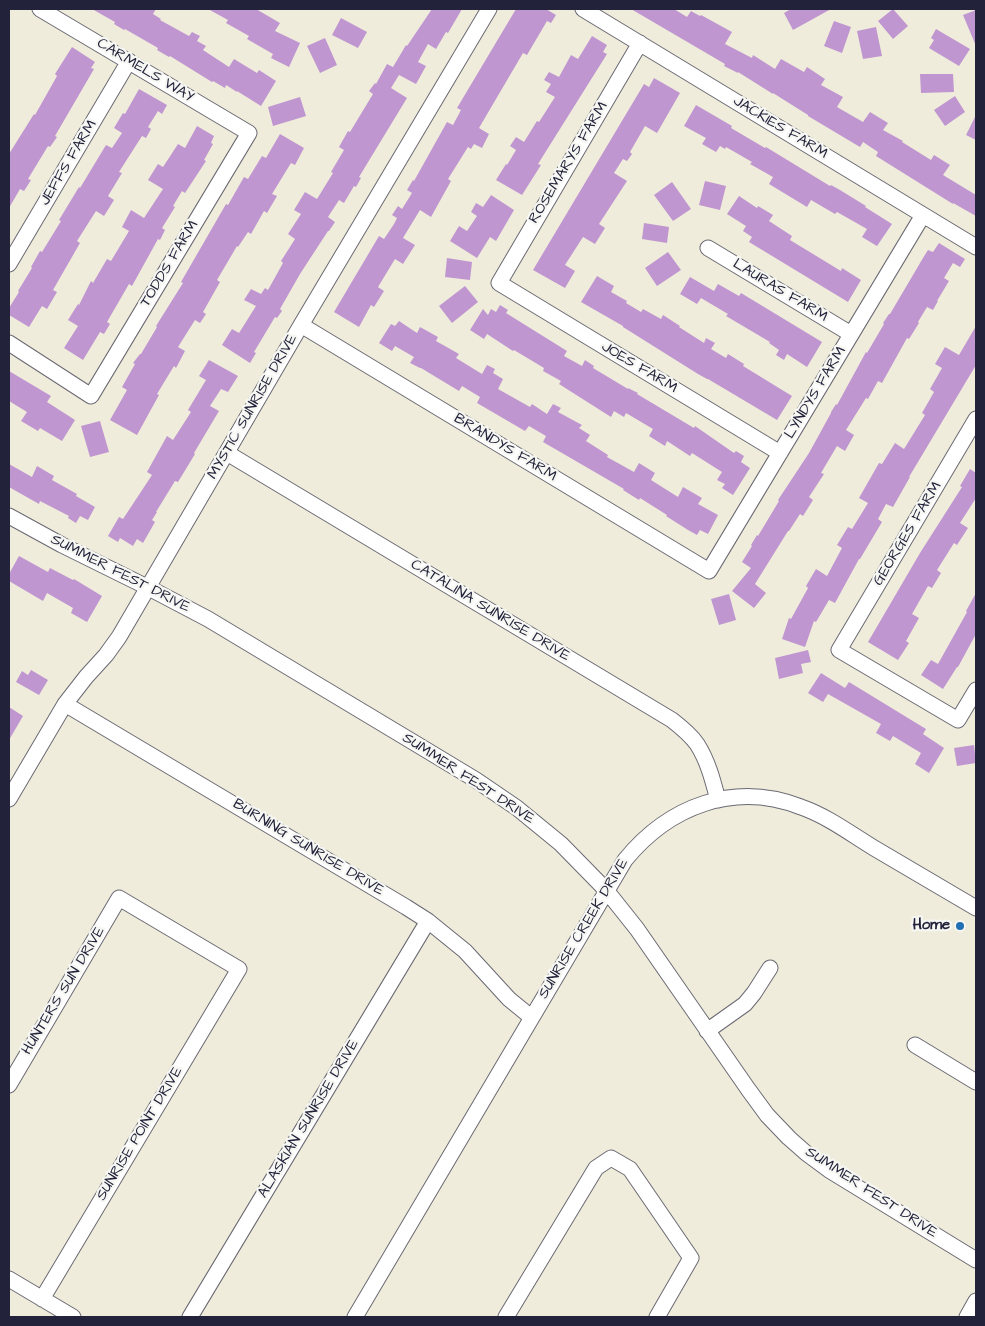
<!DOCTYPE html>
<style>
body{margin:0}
#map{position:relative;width:985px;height:1326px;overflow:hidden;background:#f0ecdb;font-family:"Architects Daughter",sans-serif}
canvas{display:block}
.frame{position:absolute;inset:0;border:10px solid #22223b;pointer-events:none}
</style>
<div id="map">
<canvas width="985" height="1326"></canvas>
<div class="frame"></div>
</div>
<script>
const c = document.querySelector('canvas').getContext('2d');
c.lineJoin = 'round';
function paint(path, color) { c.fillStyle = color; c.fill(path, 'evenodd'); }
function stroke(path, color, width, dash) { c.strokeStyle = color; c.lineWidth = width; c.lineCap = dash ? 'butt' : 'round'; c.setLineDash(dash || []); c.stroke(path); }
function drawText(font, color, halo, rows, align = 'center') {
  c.font = font + ' "Architects Daughter",sans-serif'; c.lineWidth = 4.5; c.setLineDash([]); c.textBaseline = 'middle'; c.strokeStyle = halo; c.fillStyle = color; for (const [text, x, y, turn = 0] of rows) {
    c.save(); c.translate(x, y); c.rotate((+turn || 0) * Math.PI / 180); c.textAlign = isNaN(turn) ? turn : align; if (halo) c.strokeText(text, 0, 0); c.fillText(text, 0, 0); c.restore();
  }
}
paint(new Path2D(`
 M92 9H156L153 14 161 19 160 20 189 36 192 32 200 36 197 41 206 46 203 50 229 67 234 59 257 73 259 70 276 81 261 106 237 91V92L226 85 225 88 213 81 212 82 170 56 169 57 157 50 158 48 125 29 124 30 114 24 115 22Z
 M208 9H256L280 23 275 31 300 43 289 67 271 58 273 54 247 39 249 36 226 23 228 20Z
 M432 9H462L448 33 446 32 436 49 428 44 418 62 426 66 416 84 399 75 391 88 407 98 359 177 361 178 356 187 354 186 344 203 339 200 328 217 335 222 329 231H328L300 274 280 309 282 311 277 318 275 317 254 352 256 353 250 363 222 345 232 329 239 333 256 306 244 300 251 289 261 294 265 288 268 290 283 263 281 261 295 239 288 234 301 214 294 210 305 192 317 199 333 173 331 172 344 150 339 147 348 131 350 132 373 94 369 91 375 83 376 84 387 64 393 67 406 45 407 46Z
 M516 9H546L556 15 551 23 547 21 527 55 523 53 479 128 489 134 482 148 474 144 471 149 468 147 448 179 451 181 431 217 420 210 403 238 415 245 403 264 395 259 378 287 384 291 374 307 371 305 359 327 334 312 379 236 384 239 394 224 397 218 392 215 398 206 402 209 412 193 407 190 413 180 414 181 447 122 453 125 461 110 457 108Z
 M631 9H674L687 17 691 11 700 16 701 15 732 32 725 44 752 58 753 55 775 69 781 59 804 72 807 67 825 79 821 85 843 97 837 107 863 122 870 112 888 123 883 130 903 141 902 142 931 160 934 155 950 165 943 175 976 195V216L953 203V204L876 156 878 152 863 142 860 147 808 116V115L773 93V94L738 72V73L724 66 725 64Z
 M791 9H831L793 30 784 13Z
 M893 9 908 26 893 39 878 21Z
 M976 10V46L963 15Z
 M341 18 367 32 358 48 332 35Z
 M834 21 851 27 842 53 824 46Z
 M876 27 882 56 863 59 857 31Z
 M936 29 970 49 959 66 929 48 934 40 931 38Z
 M592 36 607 45 603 52 607 54 538 164 541 165 522 195 496 180 506 164 507 165 516 150 510 146 516 137 524 142 537 121 539 122 555 97 546 92 551 84 544 80 549 72 559 77 571 55 578 59Z
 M325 38 337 65 320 73 307 46Z
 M72 47 95 62 91 68 94 69 55 136 57 137 50 147 48 146 28 179 31 180 24 191 20 189 9 208V154L34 114 35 115 57 76 55 74Z
 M920 74H953L954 92 921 93Z
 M654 78 680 93 657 133 645 126 630 152 632 154 627 161 623 159 614 173 627 181 599 224 605 228 595 244 583 237 565 265 575 271 565 288 533 270 644 84 649 87Z
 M139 89 167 105 162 114 158 111 148 127 151 129 146 138 142 136 119 172 122 173 108 196 114 200 104 216 96 211 77 241 80 243 53 290 57 292 47 309 42 306 29 327 9 315V308L19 292 18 291 32 268 31 267 40 251 42 252 61 221 59 220 79 187 80 188 106 145 112 148 122 133 114 128 123 113 125 114Z
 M955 96 965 112 945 126 934 110Z
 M300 97 306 116 273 126 268 107Z
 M696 105 732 126 731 128 765 148 766 147 830 186 831 185 840 190 866 206 865 207 892 224 877 246 862 237 867 229 837 212 835 214 811 200 807 207 769 184 773 177 750 164 752 162 726 147 725 149 720 146 716 152 702 144 706 138 684 126Z
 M976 115V140L966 135Z
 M197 126 214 136 211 143 213 144 204 160 206 161 185 193 182 191 173 206 175 207 162 228 165 230 160 240 158 239 132 286 129 284 107 322 110 324 104 334 100 332 83 360 64 348 78 326 68 320 78 304 79 305 91 281 93 283 107 259 111 261 129 231 122 227 131 210 144 218 163 189 148 180 158 164 163 167 178 144 185 148Z
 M280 134 304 148 295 165 291 163 272 194 277 196 267 213 264 211 251 234 248 232 238 247 237 246 217 280 220 282 203 312 206 314 200 323 195 320 178 347 185 351 176 368 174 366 157 394 159 395 137 435 110 420 127 390 122 387 135 364 133 363 140 354H141L157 327 156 326 183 283 181 282 226 204 228 205 244 177 248 179 262 156 266 158Z
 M705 181 726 186 720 210 699 205Z
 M672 182 691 209 673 221 654 195Z
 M491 195 514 210 496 241 490 237 477 258 450 241 459 226 467 231 477 216 471 212 476 203 483 207Z
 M739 196 757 208 758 206 773 215 769 221 792 236 790 240 841 271 842 268 861 280 848 302 749 242 752 237 743 231 746 226 727 214Z
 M644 223 669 227 667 243 642 239Z
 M939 243 965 259 960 267 953 263 944 278 949 281 937 301H938L933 310 927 307 918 322 919 323 909 339 907 338 882 383 878 381 868 399 866 398 846 430 854 435 845 451 837 446 821 473 824 474 809 497 813 500 803 516 800 514 789 531H788L755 584 766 593 754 608 732 591 751 568 742 562 752 546 751 545 757 535 758 536 779 501 778 500 809 453 831 413V412L836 404 837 405 866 352 867 353 884 324 883 323 889 314H890L923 258 928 250 933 252Z
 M668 252 681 270 657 286 645 268Z
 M447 258 472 262 470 280 445 277Z
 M597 276 614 286 611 292 627 301 626 303 641 312 643 309 661 319 663 315 680 326 679 327 704 343 706 338 715 343 711 349 726 358 728 354 744 364 743 366 792 396 777 420 708 379H707L698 374 623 327V326L581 302Z
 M690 277 714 291 718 284 739 296 741 293 822 342 807 367 787 354 784 360 776 355 779 350 769 343 770 342 726 316 728 314 701 298 697 304 680 294Z
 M465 286 478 302 452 323 439 306Z
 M500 305 508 310 506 313 567 351 564 356 582 366 585 360 594 366 593 368 628 389V388L638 393 637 394 694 428 695 426 734 453 736 451 744 456 741 462 750 468 733 495 722 488 725 484 717 480 722 472 692 453 690 456 667 441 665 446 649 436 653 429 626 413 624 417 614 411 611 417 559 384 561 381 543 371 544 368 514 350 513 351 487 334 484 339 470 330 483 309 488 315 491 309 496 312Z
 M399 321 417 333 420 327 438 337 436 341 459 354 456 358 482 374 487 365 495 369 493 373 503 379 498 389 530 407 532 404 547 414 553 404 561 408 558 412 582 425 579 428 590 435 586 441 608 455 607 457 634 472 639 463 655 473 651 480 678 497 683 487 702 498 698 504 718 515 708 534 700 530 697 535 688 530 666 516 667 515 640 498 639 500 623 490 624 489 543 442 546 436 529 426 525 431 477 403 480 397 462 386 459 391 421 368H420L410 363 414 357 395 346 392 351 379 343 391 324 395 326Z
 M976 326V365L909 477H910L893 507 886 504 878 519 882 522 860 559H859L835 603 829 600 816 622 814 621 805 647 782 639 789 618 791 619 808 588 806 586 816 569 827 576 842 548 837 545 848 527 852 529 868 503 859 498 879 463 882 464 895 443 904 449 925 415 922 413 934 392 930 389 942 368 935 364 945 347 959 355Z
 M209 360 238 376 228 392 221 389 210 406 219 411 194 453 195 454 178 482 175 481 156 512H157L152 520 155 522 143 543 137 539 133 546 120 538 118 542 108 536 119 517 123 519 152 475 147 472 167 436 173 440 191 412 188 410 206 380 199 376Z
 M9 371 51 396 47 402 75 420 62 441 40 428 38 431 21 421 27 412 9 401Z
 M100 421 109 452 90 457 81 426Z
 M9 464 32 477 37 466 54 476 52 480 77 494 76 496 95 507 88 520 80 516 76 523 68 518 69 516 40 501 39 504 9 487Z
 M970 469 976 473V498L960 523 968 528 957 545 954 543 937 570 941 573 932 588 928 586 912 614 919 618 906 641 909 643 898 660 868 642 920 553 962 487 960 486Z
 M19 556 48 572 50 568 73 580 74 579 102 596 87 622 71 613 73 608 47 593 43 601 9 581V574Z
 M976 593V634L958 667H957L943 689 921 675 931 660 938 664 967 612 966 611Z
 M729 594 736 620 719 625 711 599Z
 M808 650 811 662 801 664 803 673 779 679 775 658Z
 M31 670 48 680 39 695 16 682 22 671 28 675Z
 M821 673 845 688 849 682 926 729 923 734 944 748 929 773 915 764 921 753 893 736 890 741 876 733 881 724 828 694 823 702 808 693Z
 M9 707 23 716 9 740Z
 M974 745 976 763 957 766 954 748Z`), '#bf96d0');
const minor = new Path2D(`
 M583 9 976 247
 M640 43 499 283 780 453
 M708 248 851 334
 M9 264 129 61
 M301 325 709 571 923 215
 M9 343 91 396 249 133 40 9
 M976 419 839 650 958 720 976 690
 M227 453 672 720C681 727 690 734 697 744 708 761 713 781 718 800
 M9 516 62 545 149 588 208 619 413 742 476 780 517 808 561 844 606 890 637 929 748 1089 767 1115 789 1138 806 1153 829 1170 976 1260
 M65 704 406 907 428 921 465 951 509 999 531 1017
 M9 799 65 704 86 677 106 655 119 637 301 325 489 9
 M707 1031 745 1004 754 993 770 968
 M915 1045 976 1082
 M9 1085 119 898 239 969 42 1299
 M9 1279 73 1317
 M190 1317 428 921
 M355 1317 625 860C669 806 734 781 801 807 827 816 851 834 874 848 908 868 942 888 976 908
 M506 1317 596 1168 611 1158 630 1169 691 1258 657 1317
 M967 1317 976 1301`);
stroke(minor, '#6a6973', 17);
stroke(minor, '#fff', 15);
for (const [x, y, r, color] of [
 [960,926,5,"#1f6fb2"]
]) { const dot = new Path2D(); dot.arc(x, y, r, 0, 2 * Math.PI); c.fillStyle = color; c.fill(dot); stroke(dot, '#f6f6f2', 2); }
drawText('15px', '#22223b', '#f6f6f2', [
 ["CARMELS WAY",145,71,31],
 ["JACKIES FARM",780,128,31],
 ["JEFFS FARM",69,163,-59],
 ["ROSEMARYS FARM",569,163,-59],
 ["TODDS FARM",170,264,-59],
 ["LAURAS FARM",780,291,31],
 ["JOES FARM",639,368,31],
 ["LYNDYS FARM",816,393,-59],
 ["MYSTIC SUNRISE DRIVE",253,407,-60],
 ["BRANDYS FARM",505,448,31],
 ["GEORGES FARM",908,534,-59],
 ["SUMMER FEST DRIVE",120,574,27],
 ["CATALINA SUNRISE DRIVE",490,611,31],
 ["SUMMER FEST DRIVE",468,779,33],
 ["BURNING SUNRISE DRIVE",308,848,31],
 ["SUNRISE CREEK DRIVE",584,929,-59],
 ["HUNTERS SUN DRIVE",64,991,-59],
 ["ALASKIAN SUNRISE DRIVE",309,1119,-59],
 ["SUNRISE POINT DRIVE",140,1134,-59],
 ["SUMMER FEST DRIVE",871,1193,33]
]);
drawText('bold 15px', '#22223b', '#f6f6f2', [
 ["Home",950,926]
], 'right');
</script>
